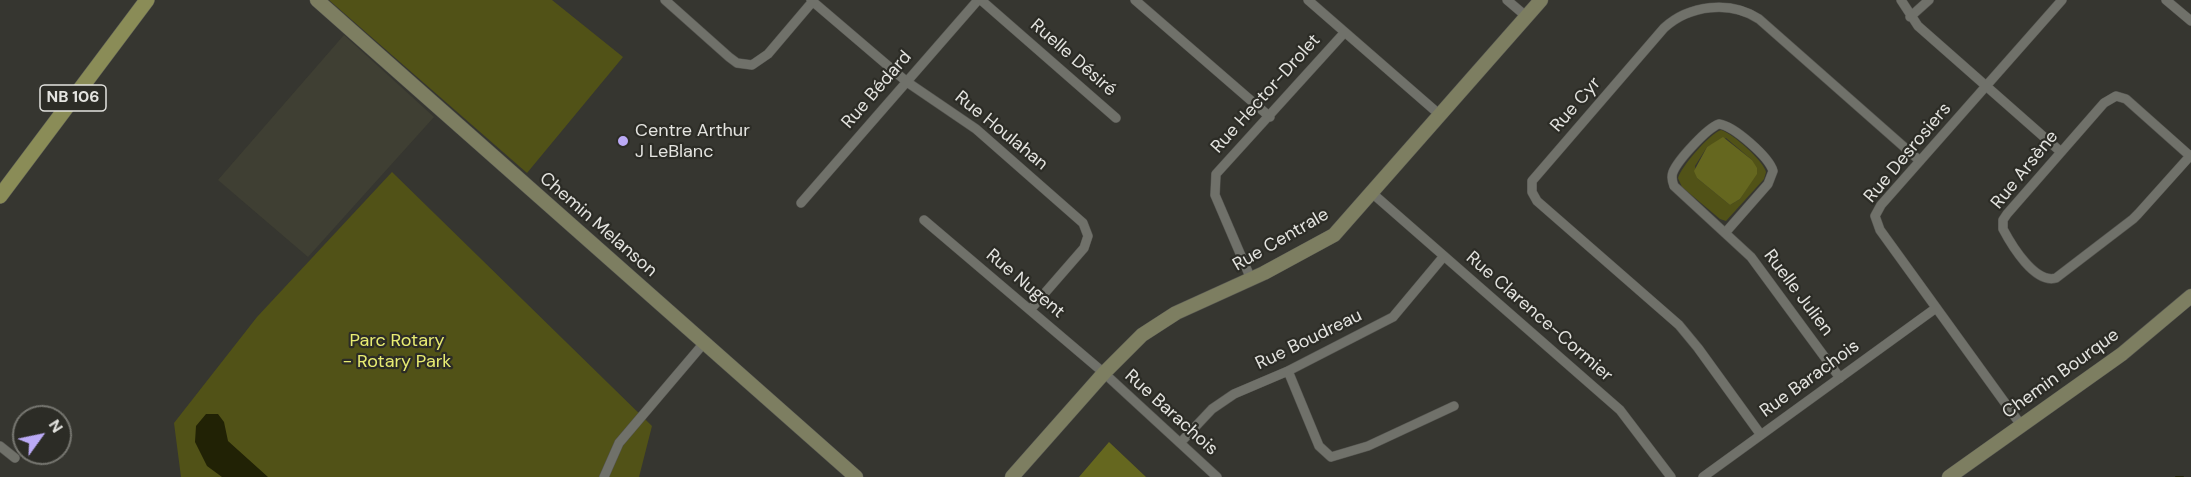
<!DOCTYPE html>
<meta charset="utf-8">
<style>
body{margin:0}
#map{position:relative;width:2191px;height:477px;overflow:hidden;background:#363630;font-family:"DM Sans",sans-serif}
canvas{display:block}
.north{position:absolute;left:12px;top:405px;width:60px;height:60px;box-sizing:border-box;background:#2c2c26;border:2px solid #767670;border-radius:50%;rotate:57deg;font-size:16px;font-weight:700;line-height:24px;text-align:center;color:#e4e4e0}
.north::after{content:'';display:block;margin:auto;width:21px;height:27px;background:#bbaaf6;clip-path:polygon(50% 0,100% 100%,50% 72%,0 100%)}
</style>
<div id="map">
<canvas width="2191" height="477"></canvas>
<div class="north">N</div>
</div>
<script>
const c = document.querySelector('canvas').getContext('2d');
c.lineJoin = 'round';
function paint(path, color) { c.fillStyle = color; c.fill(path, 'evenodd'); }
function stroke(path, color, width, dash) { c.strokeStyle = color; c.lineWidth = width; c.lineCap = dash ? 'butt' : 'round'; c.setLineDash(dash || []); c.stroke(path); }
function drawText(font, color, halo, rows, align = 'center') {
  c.font = font + ' "DM Sans",sans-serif'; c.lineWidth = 4.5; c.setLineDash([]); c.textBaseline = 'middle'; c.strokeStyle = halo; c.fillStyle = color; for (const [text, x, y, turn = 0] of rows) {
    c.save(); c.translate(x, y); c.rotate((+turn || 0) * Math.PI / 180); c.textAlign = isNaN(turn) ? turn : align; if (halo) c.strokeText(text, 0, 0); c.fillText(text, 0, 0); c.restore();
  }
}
paint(new Path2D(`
 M344 35 434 117 308 257 218 180Z`), '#3f3f33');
paint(new Path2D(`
 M329 0H552L623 57 527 173Z
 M1721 130C1732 133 1764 161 1766 172L1764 179 1726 221 1720 219 1682 187 1678 178C1681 167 1709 134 1721 130ZM1726 138 1752 160 1757 172 1740 199 1730 205 1697 178 1695 166 1707 147Z
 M392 172 652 426 639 477H181L174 423 257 317Z`), '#515217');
paint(new Path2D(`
 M1723 137 1752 160 1757 168V174L1740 199 1730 205 1697 178 1694 171 1707 147Z
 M1109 442 1146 477H1079Z`), '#65671f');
paint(new Path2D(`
 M206 414H218L224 422 228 441 268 477H222L207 466 195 442 196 426Z`), '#212205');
stroke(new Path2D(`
 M2176 477H2183`), '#212205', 2);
const street = new Path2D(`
 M665 0 729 57 737 63 752 65 768 54 813 1
 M811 0 907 82 976 129 1083 223 1088 236 1084 248 1030 310
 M981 0 1116 118
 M1135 0 1270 117
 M1308 0 1440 115
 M1507 0 1527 17
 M1901 0 1918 26 2061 152
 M2166 0 2191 21
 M1910 17 1929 0
 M2190 156 2126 99 2116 96 2104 103 2007 214 2003 220V229C2012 246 2035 284 2056 278L2133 219 2138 214 2190 156 2191 155
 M1372 193 1620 410 1671 477
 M801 203 978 0
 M924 220 1104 373 1217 477
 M1725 233 1768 184 1773 171C1769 157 1734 126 1719 124 1707 128 1678 160 1673 172 1671 177 1672 181 1674 186L1751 257 1840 378
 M1251 279 1215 195 1216 174 1344 33
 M1288 371 1319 446 1331 457 1368 446 1454 406
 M2021 425 1880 230 1875 216 1881 205 2062 0
 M1761 435 1698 348 1679 325 1537 201 1532 192V181L1664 28C1689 5 1730 0 1759 19L1920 161
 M1180 443 1212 409 1234 394 1288 371 1393 317 1444 256
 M0 446 15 458
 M604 477 619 443 704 343
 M1703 477 1936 308`);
const secondary = new Path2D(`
 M317 0 856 477
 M1012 477 1104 373 1142 335 1176 313 1264 273 1334 235 1541 0
 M1949 477 2122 354 2191 296`);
const primary = new Path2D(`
 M0 196 147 0`);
stroke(street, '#555550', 10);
stroke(secondary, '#555550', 15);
stroke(primary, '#555550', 16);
stroke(street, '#70716a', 9);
stroke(secondary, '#7d7e61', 14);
stroke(primary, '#8a8c57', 15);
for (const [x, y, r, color] of [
 [623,141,6,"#bbaaf6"]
]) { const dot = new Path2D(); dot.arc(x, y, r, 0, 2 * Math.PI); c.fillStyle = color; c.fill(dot); stroke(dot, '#2c2c26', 2); }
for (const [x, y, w] of [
 [73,98,66]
]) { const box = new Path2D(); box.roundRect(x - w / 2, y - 13, w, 26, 4.5); c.fillStyle = '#2c2c26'; c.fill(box); stroke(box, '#e4e4e0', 1.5); }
drawText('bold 16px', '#e4e4e0', null, [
 ["NB 106",73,98]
]);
drawText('18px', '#e4e4e0', '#2c2c26', [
 ["Ruelle Désiré",1073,58,41],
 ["Rue Bédard",877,90,-49],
 ["Rue Hector-Drolet",1266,94,-48],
 ["Rue Cyr",1576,105,-49],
 ["Rue Houlahan",1001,131,39],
 ["Rue Desrosiers",1908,153,-50],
 ["Rue Arsène",2025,170,-51],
 ["Chemin Melanson",598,225,41],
 ["Rue Centrale",1281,240,-30],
 ["Rue Nugent",1025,284,40],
 ["Ruelle Julien",1798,293,53],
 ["Rue Clarence-Cormier",1539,317,41],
 ["Rue Boudreau",1309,340,-26],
 ["Chemin Bourque",2061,374,-36],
 ["Rue Barachois",1810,379,-36],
 ["Rue Barachois",1171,413,42]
]);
drawText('18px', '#e4e4e0', '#2c2c26', [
 ["Centre Arthur",635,131],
 ["J LeBlanc",635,152]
], 'left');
drawText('18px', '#e8ec72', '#2c2c26', [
 ["Parc Rotary",397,341],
 ["- Rotary Park",397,362]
]);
</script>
